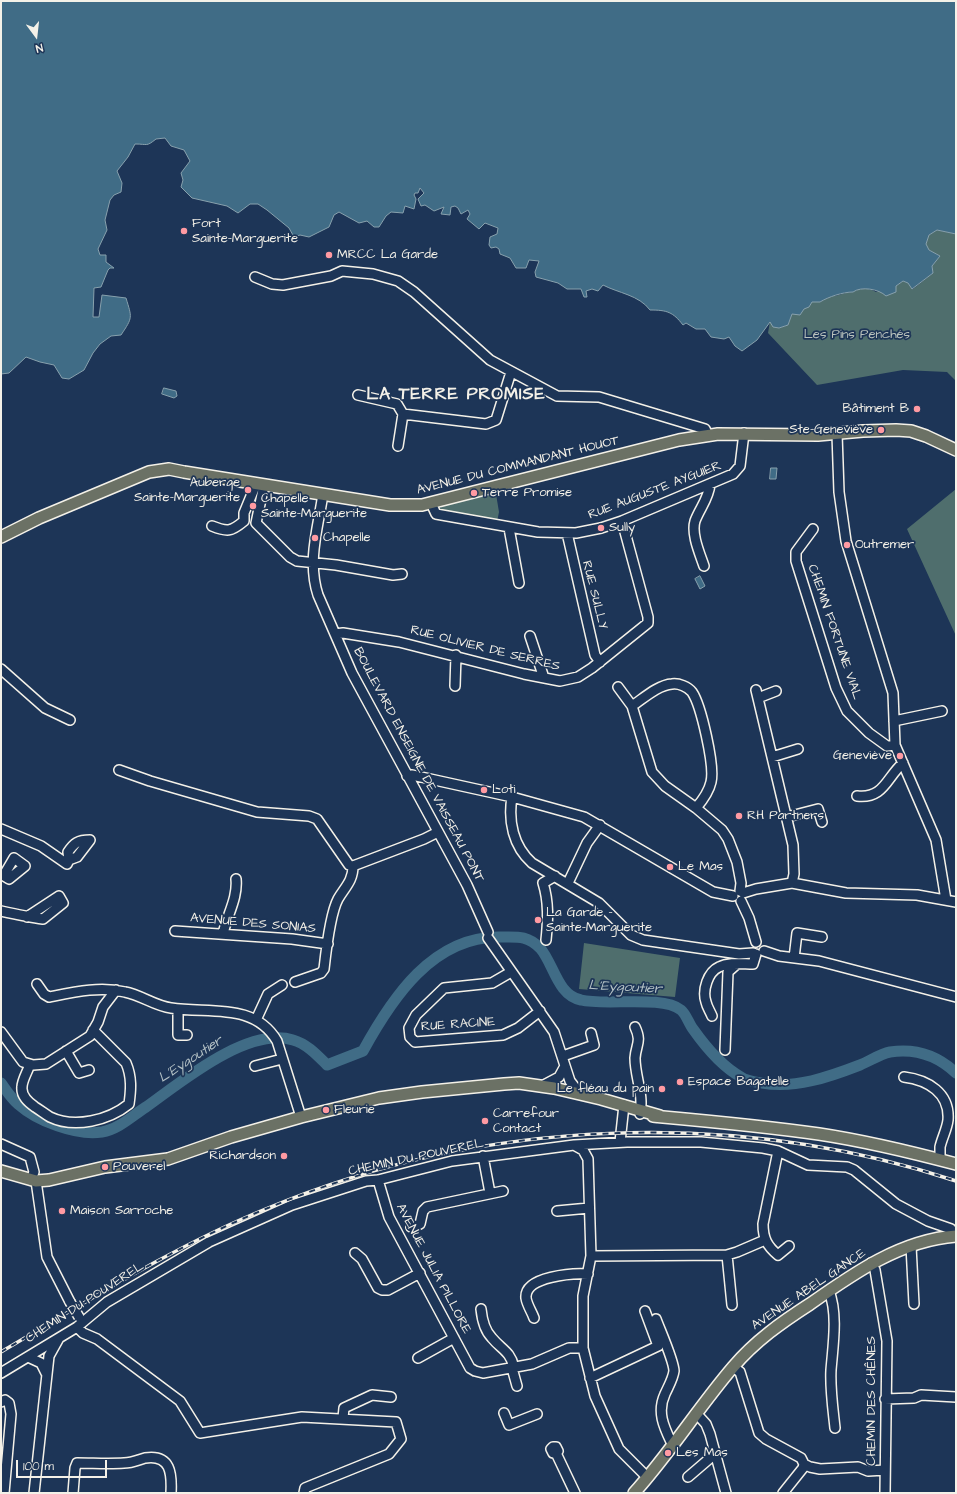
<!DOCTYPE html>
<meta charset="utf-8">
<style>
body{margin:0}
#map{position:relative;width:957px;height:1494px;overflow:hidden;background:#1d3557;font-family:"Architects Daughter",sans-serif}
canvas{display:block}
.frame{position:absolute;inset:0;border:2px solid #f4f1e8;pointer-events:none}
.north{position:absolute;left:16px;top:16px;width:40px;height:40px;-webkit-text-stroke:3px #1d3557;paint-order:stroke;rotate:165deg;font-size:11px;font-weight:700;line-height:16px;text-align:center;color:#f4f1e8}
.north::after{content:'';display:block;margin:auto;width:14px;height:18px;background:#f4f1e8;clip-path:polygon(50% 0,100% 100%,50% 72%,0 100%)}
.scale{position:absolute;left:16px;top:1460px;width:91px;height:18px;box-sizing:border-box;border:2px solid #f4f1e8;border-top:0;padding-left:5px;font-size:12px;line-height:14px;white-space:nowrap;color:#f4f1e8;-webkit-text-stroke:3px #1d3557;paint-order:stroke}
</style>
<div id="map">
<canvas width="957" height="1494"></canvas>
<div class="frame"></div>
<div class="north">N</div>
<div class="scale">100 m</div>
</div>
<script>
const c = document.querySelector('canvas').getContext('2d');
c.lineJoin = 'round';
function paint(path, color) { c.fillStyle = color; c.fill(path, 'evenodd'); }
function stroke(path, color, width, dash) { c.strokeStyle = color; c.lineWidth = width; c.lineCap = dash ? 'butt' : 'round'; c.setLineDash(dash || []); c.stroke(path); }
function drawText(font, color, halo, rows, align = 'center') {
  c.font = font + ' "Architects Daughter",sans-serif'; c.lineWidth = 3.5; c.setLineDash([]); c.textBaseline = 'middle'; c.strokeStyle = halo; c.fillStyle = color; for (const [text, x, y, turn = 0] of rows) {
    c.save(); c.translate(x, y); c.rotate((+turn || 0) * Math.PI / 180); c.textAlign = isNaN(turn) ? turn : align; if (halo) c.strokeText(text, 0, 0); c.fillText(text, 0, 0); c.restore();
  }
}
paint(new Path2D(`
 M937 230 956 234V381L947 372 903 370 817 385 768 333 770 321 779 328 788 325 792 314 804 309 812 301 820 302 829 296C838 297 844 292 853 292 860 287 869 288 876 292L896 286 903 281 908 283 913 289 933 273 932 266 940 256 929 250 925 244 929 235Z
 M956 489V636L907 529Z
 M496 494 499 512 497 522 441 512 440 508 445 505Z
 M584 943 680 958 675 997 579 989Z`), '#4f6e6d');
const water = new Path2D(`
 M1 1H956V234L937 230 929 235 926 244 929 250 940 256 932 266 933 273 912 289 908 283 903 281 896 286V292L886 296C879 289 861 286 853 292 843 292 828 297 820 302H812L809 307 804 309 800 315 792 314 788 325 779 328 773 327 770 322 757 340 742 351 735 346 729 337 724 339 711 337 705 329H696L686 323 683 325C673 312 667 310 650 310 639 295 618 293 603 285L598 291 592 289 586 291 587 297H584L581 289H567L558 283 536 277 535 272 539 261 529 260 526 268H516L510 258 500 254 499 249 496 247 491 248 489 245 490 237 497 234 498 228 485 223 479 229 467 219 470 214 468 210 461 214 458 208 455 206 451 207 450 215 441 214 444 207 434 211 425 205 421 206 418 199 424 193 420 188 418 193H415L414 195 416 199 414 209 405 206 403 213 391 212 386 216 379 227H374L367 221 359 223 339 212 334 215 329 227 309 237 300 235 294 237 289 228 267 210 258 204H250L238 213 227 206 192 198 181 187 183 180 181 173 190 161 184 150 171 146 165 138 156 139C146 147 148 144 135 144L128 157 117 171 122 183 121 192 114 195 110 200 105 220 107 230 98 249 100 255H106V262L114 268H110L108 270 101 287 94 288 93 317H99L102 295 126 298C132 318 133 317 121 335L111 336 100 344 93 353 84 370 69 379 62 378 54 365 40 362 26 357 9 373 1 374Z
 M164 388 176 391 177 396 174 398 162 394Z
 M771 468H777L776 479H770Z
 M700 576 705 586 700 589 695 579Z`);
paint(water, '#406c86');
stroke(water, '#88a1ad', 1);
stroke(new Path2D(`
 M1 1083C6 1090 11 1098 18 1104 37 1121 76 1136 102 1132 119 1129 132 1116 146 1107 181 1082 248 1026 293 1040 307 1044 317 1055 327 1065L363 1051C392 998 433 936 500 937 517 937 527 935 540 948 554 964 557 995 581 1000 606 1006 662 995 681 1010 686 1014 689 1024 693 1029 705 1046 723 1067 741 1077 746 1081 756 1082 762 1083 795 1089 829 1077 860 1065 870 1061 880 1054 890 1052 916 1048 937 1055 956 1073`), '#406c86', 11);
const minor = new Path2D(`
 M255 277 272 284 283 285 331 276 342 271 373 274 398 281 414 292 490 360 557 396 599 397 705 429 708 435
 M358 395 397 404 403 414 486 424 496 420 511 372
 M837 434 839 492 846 541 893 693 895 745 936 840 946 900
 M398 446 403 414
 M323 494C318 528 307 561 318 595L352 673 467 885 488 932
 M431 503 436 514 538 532 576 533 601 528 622 521 733 474 740 466 744 433
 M244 521V513L256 484
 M256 523 290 557 297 561 336 565 393 575 402 574
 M256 523 264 485
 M212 526C227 532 231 532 244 521
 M509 528 519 583
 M813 529 796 552V561L836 688 847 711 869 733 887 746 895 745
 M567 533 595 655 600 662
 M704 566C700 554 691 534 695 521 700 508 709 498 710 484
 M335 634 343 633 399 642 524 674 560 681 578 677 592 668 648 623V617L622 521
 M530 636 544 678
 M1 669 45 708 70 720
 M455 686 456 655
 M618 687 632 706
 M756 690 793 845 794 874 792 883
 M758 698 776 691
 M894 721 942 711
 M772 757 798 749
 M119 770 150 781 257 812 309 816 317 819 349 865 353 866
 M407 776 412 775 512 797 584 817 713 892 733 896
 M857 796C884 799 886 778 903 763
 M512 797C508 821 513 846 532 863L599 903 631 935 643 940 739 954 753 953
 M696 808C702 801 709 791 711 782 715 766 701 705 692 692 688 687 679 683 672 684 658 685 644 698 632 706L652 772 665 786 696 808 722 830 728 839 737 862 741 883 740 891
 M787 817 818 809 822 822
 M1 829 41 846 67 864 69 860 77 857 90 840C78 840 74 843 68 852L69 860
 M353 866 424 839 438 832
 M1 874 9 879 25 866 14 858 4 875
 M568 883 587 843 600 825
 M743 893 756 889 792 883 846 893 917 895 956 902
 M741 901 749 918 756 942
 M1 911C15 914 29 917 43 919L63 903 59 896 27 917
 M175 931 292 939 328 944
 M223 934C227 915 238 898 236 879
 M488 938 554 1032 570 1081 580 1094
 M546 940C548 921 549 902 543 883L555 876
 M764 951 779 956 819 961 956 997
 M794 958 797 933 822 937
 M511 972 492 983 444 988 416 1015 409 1028 410 1037 415 1042 503 1035 518 1028 540 1011
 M295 982 321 973 324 969C326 951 330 914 338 899 345 887 353 881 353 866
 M37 984 44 994 49 997C74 992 100 986 125 992 141 995 155 1006 171 1008 209 1014 254 1002 277 1041L301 1117
 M178 1009V1035H187
 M712 1016C710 1011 707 1007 706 1002 702 990 708 972 719 967 729 962 742 964 753 964L756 954
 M256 1020 268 994 282 985
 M635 1027C642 1042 636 1044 635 1058 635 1077 644 1094 640 1114
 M1 1032 23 1062 33 1065 46 1064 90 1036 98 1022 103 1007 116 990
 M725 1050 728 972 737 964
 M66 1051 79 1073 89 1070
 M563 1056 594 1045 591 1033
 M30 1064C28 1071 22 1080 22 1087 21 1096 28 1102 35 1107 40 1110 45 1114 50 1117 75 1129 109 1120 129 1104 131 1090 132 1077 126 1063L93 1030
 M255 1066 282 1059
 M904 1077C928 1080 950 1093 948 1120 947 1129 942 1138 940 1147 940 1151 940 1155 940 1160
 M542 1086 559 1077 565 1066
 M620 1142 624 1105
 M1 1144 30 1157 34 1172 31 1180
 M574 1145 583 1150 588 1159 591 1256 583 1296V1348L595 1396 619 1449 647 1477
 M778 1151 763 1224C763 1238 767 1246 778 1255L789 1246
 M483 1156 490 1193
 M378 1180 389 1217 470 1368 475 1371 483 1373 532 1364 569 1348H583
 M36 1181 47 1257 70 1302
 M557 1211 589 1208
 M411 1227 420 1224 423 1211 427 1207 503 1191
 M911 1246 914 1304
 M355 1253 362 1259 378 1288 382 1290H388L420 1273
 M727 1255 732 1305
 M591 1256 727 1255 737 1252 765 1240
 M871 1263 875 1270 887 1341 885 1493
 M829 1291C838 1314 833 1345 831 1370 830 1389 833 1409 835 1428
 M481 1309C482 1319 485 1331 492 1338 502 1350 510 1351 514 1367
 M534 1318C532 1312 527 1305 526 1298 524 1276 574 1273 588 1274
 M656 1319C660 1330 674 1361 674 1371 673 1379 668 1387 665 1394 656 1413 665 1429 673 1446
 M77 1327 83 1333 97 1339 180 1401 200 1433 302 1417 396 1422 401 1439 389 1454 305 1488 304 1493
 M28 1357 41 1363 46 1373
 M418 1358 454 1338
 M733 1367 740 1372 759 1433 766 1439 801 1458 804 1464 810 1467 820 1469 858 1467 868 1471 885 1470
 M512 1368 517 1386
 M1 1373 77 1327 107 1302 209 1242 292 1205 366 1181 378 1180 452 1161 574 1145 627 1142H701L763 1148 778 1151 808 1165 847 1167 854 1170 896 1204 928 1221 951 1229 954 1236
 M590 1378 658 1346 645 1311
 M885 1399 914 1398 921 1395 956 1397
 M1 1402 5 1400 9 1403 11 1414 4 1493
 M504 1413 509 1425 537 1414
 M696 1413 706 1424 710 1434 726 1493
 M343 1418 344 1408 372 1395 391 1397
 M556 1453H553L551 1449 553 1447H556L558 1451 556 1453 575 1493
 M688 1477 716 1453
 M34 1493 49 1356 59 1338
 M73 1493 75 1468 77 1463C93 1463 109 1464 124 1463 132 1463 138 1460 145 1458 171 1454 172 1474 171 1493
 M783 1493 803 1468 804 1464`);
const major = new Path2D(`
 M1 537 39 518 149 472 169 469 184 472 390 505H422L679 440 718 434 818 435 863 431 896 430 911 431 926 436 956 450
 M653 1116C708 1121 764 1126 819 1134 865 1141 911 1152 956 1164
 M1 1171 36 1181 49 1180 105 1167 168 1159 231 1137 301 1117 379 1098 422 1092 504 1084 519 1083 554 1088 601 1099 660 1116
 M634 1493C670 1453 698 1408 733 1367 755 1341 782 1322 810 1304 854 1273 901 1240 956 1236`);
stroke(minor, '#f4f1e8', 12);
stroke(major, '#f4f1e8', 14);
stroke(minor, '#1d3557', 9);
stroke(major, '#6b7165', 11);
const rail = new Path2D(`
 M1 1352C88 1301 174 1246 268 1208 484 1118 734 1108 956 1181`);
stroke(rail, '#f4f1e8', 3.5);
stroke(rail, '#1d3557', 2, [6]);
const minorBridge = new Path2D(`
 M70 1302 79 1317`);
stroke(minorBridge, '#f4f1e8', 12, []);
stroke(minorBridge, '#1d3557', 9);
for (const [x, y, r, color] of [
 [184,231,4,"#ff9aa2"],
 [329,255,4,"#ff9aa2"],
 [917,409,4,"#ff9aa2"],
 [881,430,4,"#ff9aa2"],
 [248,490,4,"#ff9aa2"],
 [474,493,4,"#ff9aa2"],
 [253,506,4,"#ff9aa2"],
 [601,528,4,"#ff9aa2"],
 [315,538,4,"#ff9aa2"],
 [847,545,4,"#ff9aa2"],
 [900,756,4,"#ff9aa2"],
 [484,790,4,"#ff9aa2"],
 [739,816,4,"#ff9aa2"],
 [670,867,4,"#ff9aa2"],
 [538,920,4,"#ff9aa2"],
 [680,1082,4,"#ff9aa2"],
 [662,1089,4,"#ff9aa2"],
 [326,1110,4,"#ff9aa2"],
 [485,1121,4,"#ff9aa2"],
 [284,1156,4,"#ff9aa2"],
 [105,1167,4,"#ff9aa2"],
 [62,1211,4,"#ff9aa2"],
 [668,1453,4,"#ff9aa2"]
]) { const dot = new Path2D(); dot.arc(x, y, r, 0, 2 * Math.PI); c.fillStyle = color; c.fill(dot); stroke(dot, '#1d3557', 1.5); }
drawText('13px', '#f4f1e8', '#1d3557', [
 ["Fort",192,224],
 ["Sainte-Marguerite",192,239],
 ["MRCC La Garde",337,255],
 ["Bâtiment B",909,409,"right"],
 ["Ste-Geneviève",873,430,"right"],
 ["Auberge",240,483,"right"],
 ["Sainte-Marguerite",240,498,"right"],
 ["Terre Promise",482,493],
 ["Chapelle",261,499],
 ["Sainte-Marguerite",261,514],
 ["Sully",609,528],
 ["Chapelle",323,538],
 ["Outremer",855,545],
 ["Geneviève",892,756,"right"],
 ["Loti",492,790],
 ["RH Partners",747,816],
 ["Le Mas",678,867],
 ["La Garde -",546,913],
 ["Sainte-Marguerite",546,928],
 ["Espace Bagatelle",688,1082],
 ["Le fléau du pain",654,1089,"right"],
 ["Fleurie",334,1110],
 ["Carrefour",493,1114],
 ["Contact",493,1129],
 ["Richardson",276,1156,"right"],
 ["Pouverel",113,1167],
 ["Maison Sarroche",70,1211],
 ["Les Mas",676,1453]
], 'left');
drawText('13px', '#bac3bd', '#1d3557', [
 ["Les Pins Penchés",857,335]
]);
drawText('13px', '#f4f1e8', '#1d3557', [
 ["AVENUE DU COMMANDANT HOUOT",518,466,-14],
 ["RUE AUGUSTE AYGUIER",655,491,-21],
 ["RUE SULLY",594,595,76],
 ["CHEMIN FORTUNE VIAL",834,632,71],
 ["RUE OLIVIER DE SERRES",485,649,14],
 ["BOULEVARD ENSEIGNE DE VAISSEAU PONT",418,765,62],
 ["AVENUE DES SONIAS",253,924,5],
 ["RUE RACINE",458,1025,-4],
 ["CHEMIN DU POUVEREL",416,1158,-12],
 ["AVENUE JULIA PILLORE",433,1269,62],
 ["AVENUE ABEL GANCE",809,1290,-34],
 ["CHEMIN DU POUVEREL",85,1303,-33],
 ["CHEMIN DES CHÊNES",872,1401,-90]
]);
drawText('italic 14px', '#b5c2c6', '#1d3557', [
 ["L'Eygoutier",625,988,3],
 ["L'Eygoutier",191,1060,-33]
]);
c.letterSpacing = '1px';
drawText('bold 17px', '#f4f1e8', '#1d3557', [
 ["LA TERRE PROMISE",456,395]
]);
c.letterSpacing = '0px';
</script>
